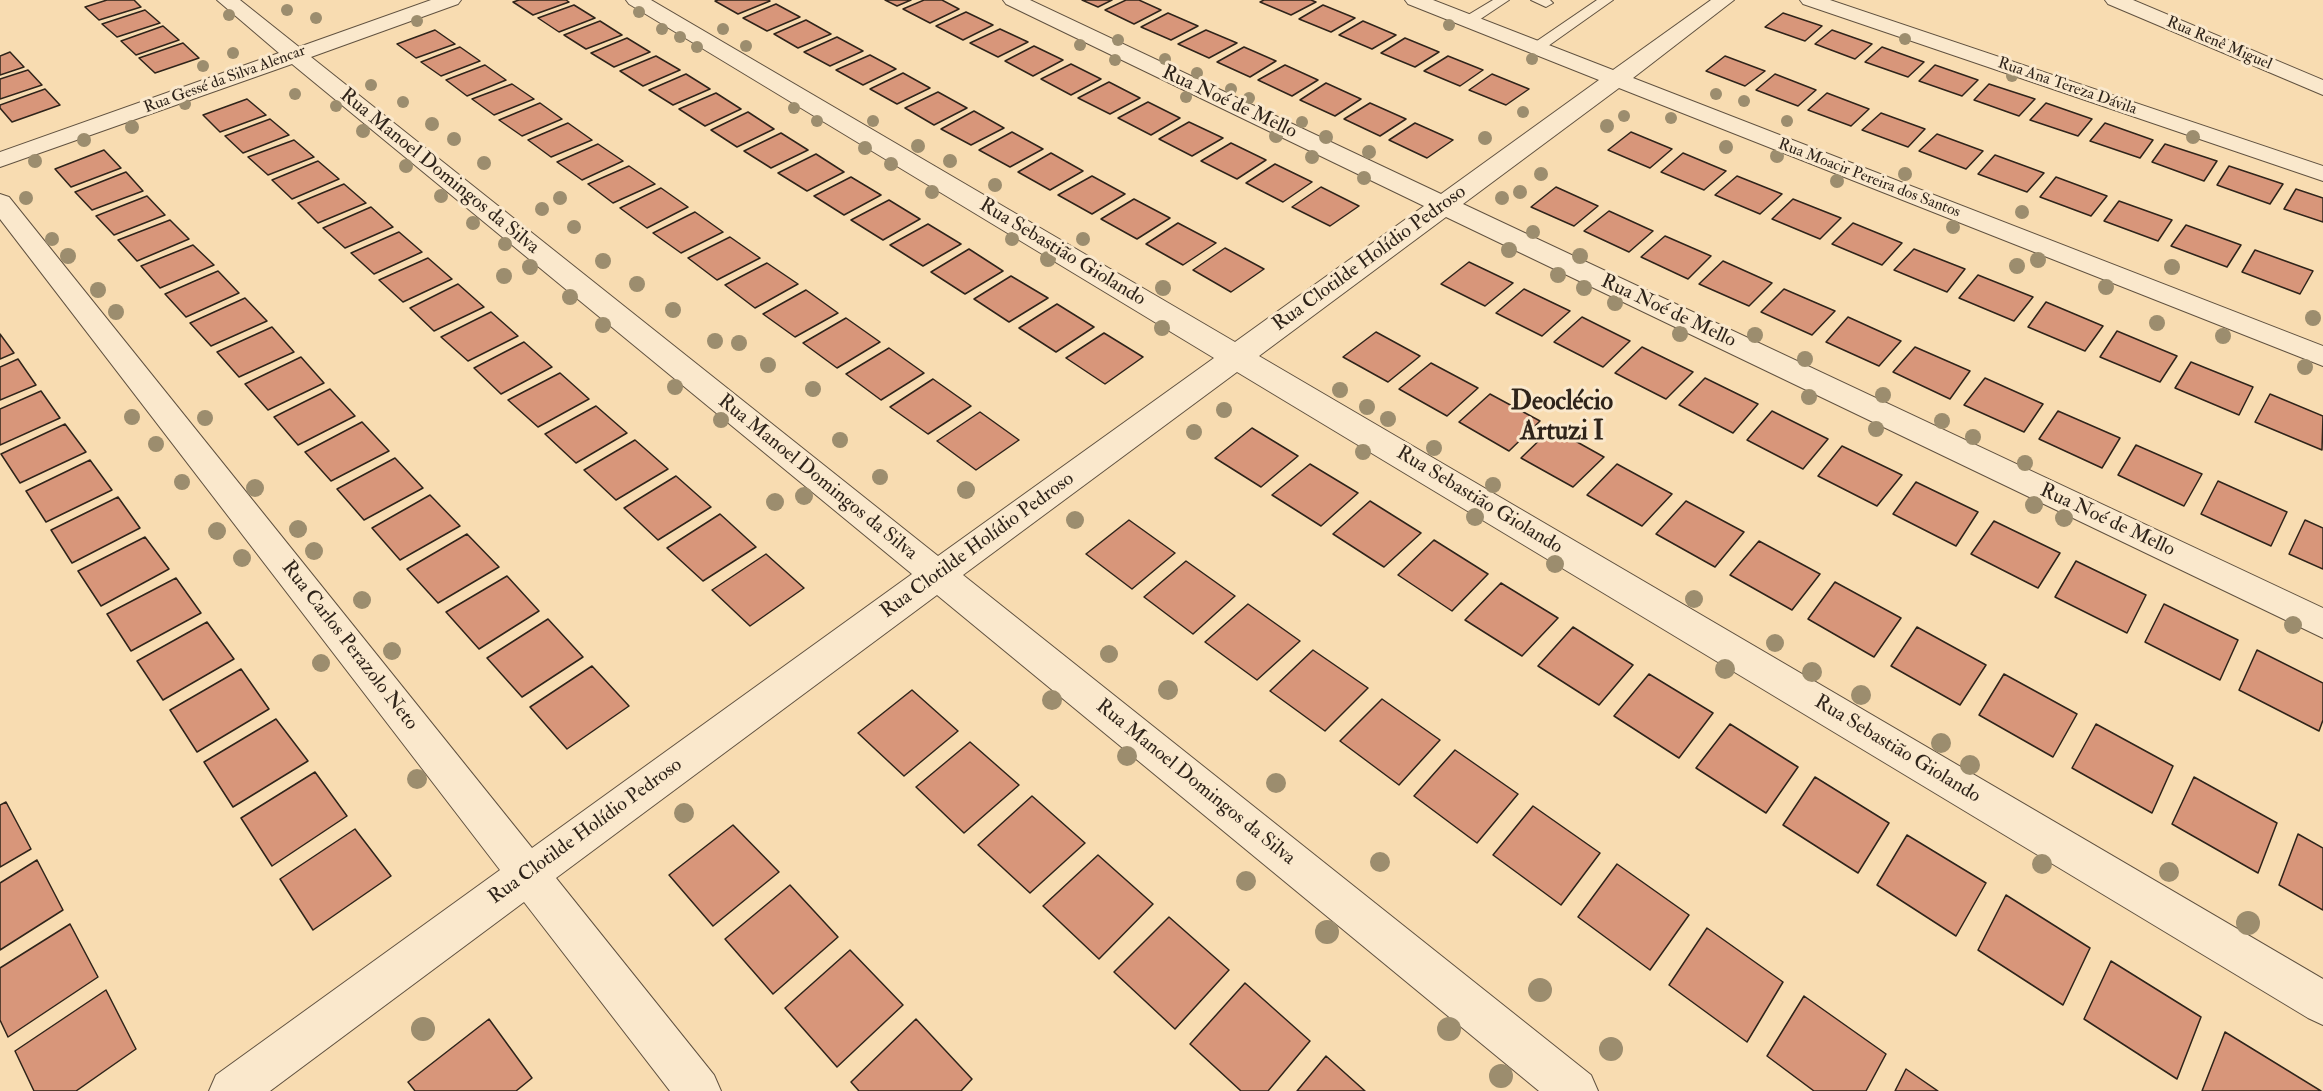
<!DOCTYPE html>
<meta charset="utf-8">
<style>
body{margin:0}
canvas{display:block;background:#f8dcb1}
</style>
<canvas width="2323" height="1091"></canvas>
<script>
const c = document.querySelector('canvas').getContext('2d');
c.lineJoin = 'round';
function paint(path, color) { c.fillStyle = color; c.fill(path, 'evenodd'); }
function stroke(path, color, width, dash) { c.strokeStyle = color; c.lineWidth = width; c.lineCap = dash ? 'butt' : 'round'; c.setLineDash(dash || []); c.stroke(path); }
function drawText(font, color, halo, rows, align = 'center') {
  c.font = font + ' "IM FELL Double Pica",serif'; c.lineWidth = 6; c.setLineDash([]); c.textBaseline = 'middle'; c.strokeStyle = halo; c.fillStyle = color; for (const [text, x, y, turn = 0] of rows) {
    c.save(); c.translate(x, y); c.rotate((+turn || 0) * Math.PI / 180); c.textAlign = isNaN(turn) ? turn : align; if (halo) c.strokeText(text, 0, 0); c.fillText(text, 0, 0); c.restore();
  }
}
const building = new Path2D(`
 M107 0H134L141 7 99 20 85 7Z
 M519 0H566L569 2 533 15 513 2Z
 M718 0H769L770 1 738 14 715 1Z
 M885 0H911L897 6Z
 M924 0H942L959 9 930 23 903 9Z
 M1082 0H1112L1098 7Z
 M1126 0H1139L1161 10 1134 24 1105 10Z
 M1264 0H1311L1316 2 1291 15 1260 2Z
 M776 4 800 17 767 31 743 18Z
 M574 5 595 18 559 32 538 18Z
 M1323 5 1355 18 1331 32 1299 19Z
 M145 10 160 23 117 37 102 24Z
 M966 12 993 25 963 40 936 26Z
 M1168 13 1198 26 1171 40 1141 27Z
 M1783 13 1822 26 1805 41 1765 27Z
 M806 20 831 34 798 48 774 34Z
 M600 21 622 35 586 49 564 35Z
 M1363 21 1396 35 1372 49 1339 35Z
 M163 26 179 40 136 55 121 41Z
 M1000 29 1028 42 998 57 970 43Z
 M435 30 455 44 416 58 397 44Z
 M1206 30 1237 43 1209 58 1178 44Z
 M1832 30 1872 44 1855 59 1815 44Z
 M837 37 863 51 830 66 804 52Z
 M627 38 650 52 614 67 591 53Z
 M1405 38 1439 52 1415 67 1381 53Z
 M183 43 199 58 155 73 139 58Z
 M1034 46 1063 60 1033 76 1005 61Z
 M460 47 480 61 441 76 421 62Z
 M1244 47 1276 61 1250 77 1217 62Z
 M1882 47 1924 62 1908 77 1865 62Z
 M10 52 24 67 0 75V56Z
 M870 55 896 69 863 85 836 70Z
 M656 56 680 70 643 86 620 71Z
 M1448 56 1483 70 1460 86 1424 71Z
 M1725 56 1765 71 1745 86 1706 71Z
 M1071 64 1101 79 1071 95 1041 79Z
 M485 65 506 80 467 96 446 80Z
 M1285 65 1318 80 1292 96 1258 80Z
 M1935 65 1978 80 1962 96 1919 81Z
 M28 70 42 85 0 99V79Z
 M903 73 930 88 897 104 870 89Z
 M686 74 710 89 673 105 649 90Z
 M1492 74 1529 89 1506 105 1469 90Z
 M1775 74 1816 90 1798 106 1756 90Z
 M1109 82 1140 98 1110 114 1078 98Z
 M1326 83 1361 99 1335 116 1300 100Z
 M512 84 534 99 494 115 472 99Z
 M1989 84 2035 99 2019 116 1974 100Z
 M45 89 60 105 12 122 0 108V105Z
 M938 92 967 108 934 125 905 108Z
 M716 93 741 109 705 126 679 109Z
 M1827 93 1869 109 1851 126 1808 110Z
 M247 99 266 115 220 132 203 115Z
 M1148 102 1180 118 1151 135 1118 118Z
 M540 103 562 119 522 136 499 120Z
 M1370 103 1406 119 1380 136 1344 119Z
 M2046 103 2092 119 2078 136 2030 120Z
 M974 111 1004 128 971 145 941 129Z
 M748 112 774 129 737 147 711 130Z
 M1881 113 1925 129 1908 147 1862 130Z
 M270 119 289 135 243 153 225 136Z
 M1189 122 1223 138 1192 156 1159 139Z
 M568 123 592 140 551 157 528 140Z
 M1415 123 1453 140 1427 158 1389 140Z
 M2105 123 2153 140 2140 158 2090 141Z
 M1012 132 1043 149 1010 167 979 150Z
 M1631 132 1672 149 1650 168 1608 150Z
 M781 133 808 150 771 168 744 151Z
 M1937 134 1983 151 1966 169 1919 151Z
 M294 140 314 157 268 175 248 157Z
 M1231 143 1266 160 1237 179 1201 161Z
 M598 144 623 161 582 180 557 162Z
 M2165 144 2217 161 2204 181 2152 162Z
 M104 150 121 168 71 187 55 169Z
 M1051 153 1083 171 1050 190 1018 172Z
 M1683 153 1726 171 1704 190 1661 172Z
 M816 154 844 172 807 191 778 173Z
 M1995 155 2044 173 2027 192 1978 174Z
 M318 161 339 179 292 199 272 180Z
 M1275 164 1312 182 1283 202 1246 183Z
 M629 166 655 184 613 203 588 184Z
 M2229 166 2283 184 2270 204 2217 185Z
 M126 172 143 191 92 210 75 192Z
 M1092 176 1125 194 1092 214 1058 195Z
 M1737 176 1782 194 1760 214 1715 195Z
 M851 177 881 195 844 215 814 196Z
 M2056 177 2107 196 2091 216 2040 197Z
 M344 184 366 203 318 223 298 203Z
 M1321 187 1359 206 1330 226 1292 207Z
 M1556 187 1598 206 1574 226 1531 207Z
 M661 188 688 207 647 228 620 208Z
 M2296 189 2323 198V222L2284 209Z
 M147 196 165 215 114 235 96 216Z
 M1134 199 1170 218 1137 239 1101 219Z
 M1793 199 1841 218 1820 239 1772 219Z
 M889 200 920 219 883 240 851 220Z
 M2119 201 2172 220 2158 241 2104 221Z
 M371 207 393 227 345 248 323 228Z
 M1609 211 1653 231 1629 252 1584 231Z
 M695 212 723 232 681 253 653 233Z
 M170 220 189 239 137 261 118 240Z
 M1178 223 1216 243 1183 265 1146 244Z
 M1853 223 1902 243 1882 265 1832 244Z
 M928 224 961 244 923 266 890 245Z
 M2186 225 2241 245 2227 267 2171 246Z
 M399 232 422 252 374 274 351 253Z
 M1665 236 1711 256 1688 279 1641 257Z
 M730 237 760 258 717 280 688 258Z
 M193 245 214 265 160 288 141 266Z
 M1225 248 1264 269 1231 292 1193 270Z
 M969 249 1003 271 965 294 931 272Z
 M1914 249 1965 269 1947 292 1894 270Z
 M2255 250 2313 271 2300 294 2242 272Z
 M428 258 452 279 403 302 379 280Z
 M1723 261 1772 283 1749 306 1699 284Z
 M1469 262 1513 283 1485 306 1441 284Z
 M767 263 798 284 755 308 725 285Z
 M218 271 239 293 186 317 165 294Z
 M1978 275 2033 297 2014 321 1959 298Z
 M1011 276 1048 298 1009 322 974 299Z
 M458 284 484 307 434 331 410 308Z
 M1524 289 1570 311 1542 336 1496 313Z
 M1784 289 1835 311 1812 335 1761 312Z
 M806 290 838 313 795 337 763 314Z
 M245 298 267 321 211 346 190 323Z
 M2046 302 2103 326 2085 351 2028 327Z
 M1057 304 1094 327 1056 352 1019 328Z
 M491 312 518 336 468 361 441 337Z
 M1582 317 1630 341 1603 367 1554 342Z
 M1848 317 1901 341 1879 366 1826 342Z
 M846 318 880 342 837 368 803 343Z
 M272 327 294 352 239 377 217 352Z
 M2117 331 2177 356 2160 382 2100 357Z
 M1376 332 1420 356 1388 382 1343 357Z
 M1104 333 1143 357 1105 384 1066 358Z
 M0 334 14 353 0 359Z
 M524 342 552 367 501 394 474 368Z
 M1642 347 1693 372 1666 399 1615 373Z
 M1915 347 1970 371 1950 399 1893 372Z
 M889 348 924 373 881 400 846 374Z
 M301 357 324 383 268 410 245 384Z
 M18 359 36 385 0 400V367Z
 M2191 362 2253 387 2239 415 2175 388Z
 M1431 363 1478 388 1447 416 1399 389Z
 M560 373 589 399 538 427 508 400Z
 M1705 378 1758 404 1733 433 1679 405Z
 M1985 378 2043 404 2024 432 1964 405Z
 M933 379 971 406 928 434 890 407Z
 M330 389 355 416 298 445 274 417Z
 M41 391 60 418 0 445V409Z
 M1490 394 1540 421 1509 451 1459 422Z
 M2270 394 2323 416 2322 450 2255 422Z
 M596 406 627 433 576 463 545 434Z
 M1772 411 1828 439 1803 469 1747 440Z
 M2058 411 2120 438 2102 468 2039 439Z
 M980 412 1019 440 976 470 937 441Z
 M362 422 389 451 331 481 305 452Z
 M65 424 86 452 20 483 1 454Z
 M1252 428 1298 456 1261 487 1215 458Z
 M1552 428 1604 457 1573 487 1521 458Z
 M635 440 668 469 616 500 584 470Z
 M2136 445 2202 474 2184 506 2118 475Z
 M1842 446 1902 475 1877 506 1818 476Z
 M395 458 423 488 364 520 337 489Z
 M90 460 112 490 46 522 26 491Z
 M1310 464 1358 493 1321 526 1272 495Z
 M1617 464 1672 494 1642 526 1587 495Z
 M676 476 711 507 658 540 624 508Z
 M2218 481 2287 512 2271 546 2201 514Z
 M1916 482 1978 512 1956 546 1893 514Z
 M430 495 460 526 400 560 372 528Z
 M118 497 140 528 72 563 51 530Z
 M1370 501 1421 533 1384 567 1333 534Z
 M1686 501 1744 532 1715 567 1656 534Z
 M720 514 756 547 703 581 667 548Z
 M1129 520 1175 553 1132 589 1086 554Z
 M2305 520 2323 528V569L2289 554Z
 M1994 521 2060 553 2038 588 1971 554Z
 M467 534 499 567 438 603 407 569Z
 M145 537 169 569 101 606 78 571Z
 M1434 540 1488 574 1452 611 1398 575Z
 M1759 541 1820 574 1792 610 1730 575Z
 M766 554 804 588 750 626 712 590Z
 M1186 561 1235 596 1193 634 1144 597Z
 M2076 561 2146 595 2127 633 2055 597Z
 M507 576 539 611 479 649 446 612Z
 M176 578 201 613 131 651 107 614Z
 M1835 582 1901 618 1874 657 1808 619Z
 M1501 583 1558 618 1522 656 1465 620Z
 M1248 604 1300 641 1257 680 1205 642Z
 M2164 604 2238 640 2220 680 2145 642Z
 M548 619 583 657 522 697 487 658Z
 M207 622 234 659 163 700 137 661Z
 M1573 627 1633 665 1599 705 1538 666Z
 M1917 627 1986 665 1960 705 1891 666Z
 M1313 650 1368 688 1325 731 1270 691Z
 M2257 650 2323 683V720L2319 731 2239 690Z
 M592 666 629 706 567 749 530 707Z
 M241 669 269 709 197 752 170 710Z
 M1649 674 1713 713 1679 758 1614 716Z
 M2004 674 2077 714 2053 757 1979 715Z
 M912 690 958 731 904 776 858 733Z
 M1382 699 1440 740 1399 785 1340 741Z
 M276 719 308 761 233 807 204 762Z
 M1730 724 1798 767 1766 813 1696 768Z
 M2096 724 2173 766 2152 813 2072 768Z
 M970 742 1019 785 964 833 916 787Z
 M1455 750 1518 794 1477 843 1414 796Z
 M315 772 347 816 272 866 241 818Z
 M1815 777 1889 823 1858 873 1783 825Z
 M2194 777 2277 823 2258 873 2172 824Z
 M1032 796 1085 843 1030 893 978 845Z
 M6 802 31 849 0 867V805Z
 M1533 806 1600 853 1561 905 1493 855Z
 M733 825 779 872 713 926 669 875Z
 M355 829 391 876 313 930 280 879Z
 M2298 834 2323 848V910L2279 885Z
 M1907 835 1986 883 1956 936 1877 885Z
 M1098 855 1153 904 1099 959 1043 906Z
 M37 860 63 910 0 950V883Z
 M1617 864 1689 915 1650 970 1578 917Z
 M790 885 838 937 773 994 725 939Z
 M2006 895 2090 948 2063 1005 1978 950Z
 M1169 917 1229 970 1175 1029 1114 972Z
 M70 924 98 977 8 1037 0 1020V968Z
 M1707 928 1783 982 1747 1042 1669 985Z
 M850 950 903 1005 837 1067 785 1008Z
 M2111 961 2201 1017 2177 1079 2084 1019Z
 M1245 983 1310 1041 1268 1091H1241L1190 1044Z
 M106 990 136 1049 76 1091H34L15 1051Z
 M1804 996 1886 1054 1866 1091H1814L1767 1056Z
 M489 1019 532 1078 516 1091H415L408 1082Z
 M916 1019 972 1079 961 1091H859L851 1082Z
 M2225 1032 2321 1091H2202Z
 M1326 1056 1365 1091H1297Z
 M1906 1069 1938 1091H1895Z`);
paint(building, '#d8967a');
stroke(building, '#2f241a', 1.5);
const service = new Path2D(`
 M1493 0H1509L1473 24H1463L1461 21 1463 18Z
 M1531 0H1550L1553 3 1546 7Z
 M1597 0H1613L1541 51H1531L1529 48 1531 45Z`);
const minor = new Path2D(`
 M217 0H240L299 47 431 0H461L458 4 311 57 938 556 1214 358 629 4 626 0H651L1235 342 1424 206 1006 4 1003 0H1030L1441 194 1599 80 1408 4 1405 0H1433L1613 70 1711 0H1734L1633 78 2323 346V366L1619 88 1463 204 2323 608V638L1446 217 1259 356 2323 979V1025L2308 1018 1237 372 963 575 1591 1075 1598 1091H1539L937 595 556 878 714 1075 721 1091H670L524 902 270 1091H209L216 1075 500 870 0 219V194L9 197 532 848 912 574 292 64 0 167V152L279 53Z
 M1800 0H1830L2323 166V181L1803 4Z
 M2105 0H2133L2323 80V95L2108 4Z`);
stroke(service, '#615240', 2);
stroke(minor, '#615240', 2);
paint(service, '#fae8cc');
paint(minor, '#fae8cc');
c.fillStyle = '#9c8d6e';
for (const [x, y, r] of [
 [287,10,6],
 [639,12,6],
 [229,15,6],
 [316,18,6],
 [417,21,6],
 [1449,25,6],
 [662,29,6],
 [723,29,6],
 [680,37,6],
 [1905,39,6],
 [1118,40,6],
 [1080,45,6],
 [746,46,6],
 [697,47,6],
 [233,53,6],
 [1165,59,6],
 [1532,59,6],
 [1115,60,6],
 [203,66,6],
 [1197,73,6],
 [2012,76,6],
 [371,85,6],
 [1231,89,6],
 [295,94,6],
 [1716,94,6],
 [1186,97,6],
 [1249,98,6],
 [1744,101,6],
 [403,102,6],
 [185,104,6],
 [336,106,6],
 [794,108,6],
 [1523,112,6],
 [1624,116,6],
 [1671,118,6],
 [817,121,6],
 [873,121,6],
 [1787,121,6],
 [1302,122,6],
 [432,124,7],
 [1607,126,7],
 [132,127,7],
 [363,131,7],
 [1276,136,7],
 [1326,137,7],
 [2193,137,7],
 [1485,138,7],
 [454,139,7],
 [84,140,7],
 [918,146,7],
 [1726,147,7],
 [865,148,7],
 [1369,152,7],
 [1777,156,7],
 [1312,157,7],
 [35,161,7],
 [950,161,7],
 [484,163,7],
 [891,164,7],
 [406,166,7],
 [1541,174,7],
 [1905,174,7],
 [1364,178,7],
 [1837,181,7],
 [995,185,7],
 [932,192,7],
 [1520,192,7],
 [441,196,7],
 [26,198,7],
 [560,198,7],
 [1502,198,7],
 [542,209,7],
 [2022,212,7],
 [473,223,7],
 [574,227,7],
 [1953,227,7],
 [1533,232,7],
 [52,239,7],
 [1012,239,7],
 [1083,239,7],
 [505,244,7],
 [1509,250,8],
 [68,256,8],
 [1580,256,8],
 [1048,259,8],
 [2038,260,8],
 [603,261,8],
 [2017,266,8],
 [530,267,8],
 [2172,267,8],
 [1558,275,8],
 [504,276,8],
 [637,284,8],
 [2106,287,8],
 [1163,288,8],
 [1584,288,8],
 [98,290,8],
 [570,297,8],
 [1615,303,8],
 [673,310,8],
 [116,312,8],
 [2313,318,8],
 [2157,323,8],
 [603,325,8],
 [1162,328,8],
 [1680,334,8],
 [1755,335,8],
 [2223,336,8],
 [715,341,8],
 [739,343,8],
 [1805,359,8],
 [768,365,8],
 [2305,367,8],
 [675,387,8],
 [813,389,8],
 [1340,390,8],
 [1883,395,8],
 [1809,397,8],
 [1367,407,8],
 [1224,410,8],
 [132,417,8],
 [205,418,8],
 [1388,419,8],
 [721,420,8],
 [1942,421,8],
 [1876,429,8],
 [1194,432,8],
 [1973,437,8],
 [840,440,8],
 [156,444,8],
 [1434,448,8],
 [1363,452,8],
 [2025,463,8],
 [880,477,8],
 [182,482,8],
 [1493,485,8],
 [255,488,9],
 [966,490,9],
 [804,496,9],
 [775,502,9],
 [2034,505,9],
 [1475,517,9],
 [2064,518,9],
 [1075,520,9],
 [298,529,9],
 [217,531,9],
 [314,551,9],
 [242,558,9],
 [1555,564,9],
 [1694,599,9],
 [362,600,9],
 [2293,625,9],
 [1775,643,9],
 [392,651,9],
 [1109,654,9],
 [321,663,9],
 [1725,669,10],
 [1812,672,10],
 [1168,690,10],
 [1861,695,10],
 [1052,700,10],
 [1941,743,10],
 [1127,756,10],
 [1970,765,10],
 [417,779,10],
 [1276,783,10],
 [684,813,10],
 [1380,862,10],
 [2042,864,10],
 [2169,872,10],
 [1246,881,10],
 [2248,923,12],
 [1327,932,12],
 [1540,990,12],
 [423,1029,12],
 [1449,1029,12],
 [1611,1049,12],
 [1501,1076,12]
]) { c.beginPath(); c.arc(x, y, r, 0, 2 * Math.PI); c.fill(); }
drawText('16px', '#2f241a', '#fae8cc', [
 ["Rua Renê Miguel",2219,44,23],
 ["Rua Gessé da Silva Alencar",225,80,-20],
 ["Rua Ana Tereza Dávila",2067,87,19],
 ["Rua Moacir Pereira dos Santos",1869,179,21]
]);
drawText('20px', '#2f241a', '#fae8cc', [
 ["Rua Noé de Mello",1229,103,25],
 ["Rua Manoel Domingos da Silva",439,172,39],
 ["Rua Sebastião Giolando",1062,253,31],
 ["Rua Clotilde Holídio Pedroso",1370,259,-36],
 ["Rua Noé de Mello",1668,312,25],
 ["Rua Manoel Domingos da Silva",817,478,39],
 ["Rua Sebastião Giolando",1479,501,31],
 ["Rua Noé de Mello",2107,521,25],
 ["Rua Clotilde Holídio Pedroso",978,546,-36],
 ["Rua Carlos Perazolo Neto",349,646,52],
 ["Rua Sebastião Giolando",1897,750,31],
 ["Rua Manoel Domingos da Silva",1195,783,39],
 ["Rua Clotilde Holídio Pedroso",586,832,-36]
]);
drawText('bold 26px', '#2f241a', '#fae8cc', [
 ["Deoclécio",1562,403],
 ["Artuzi I",1562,433]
]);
</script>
